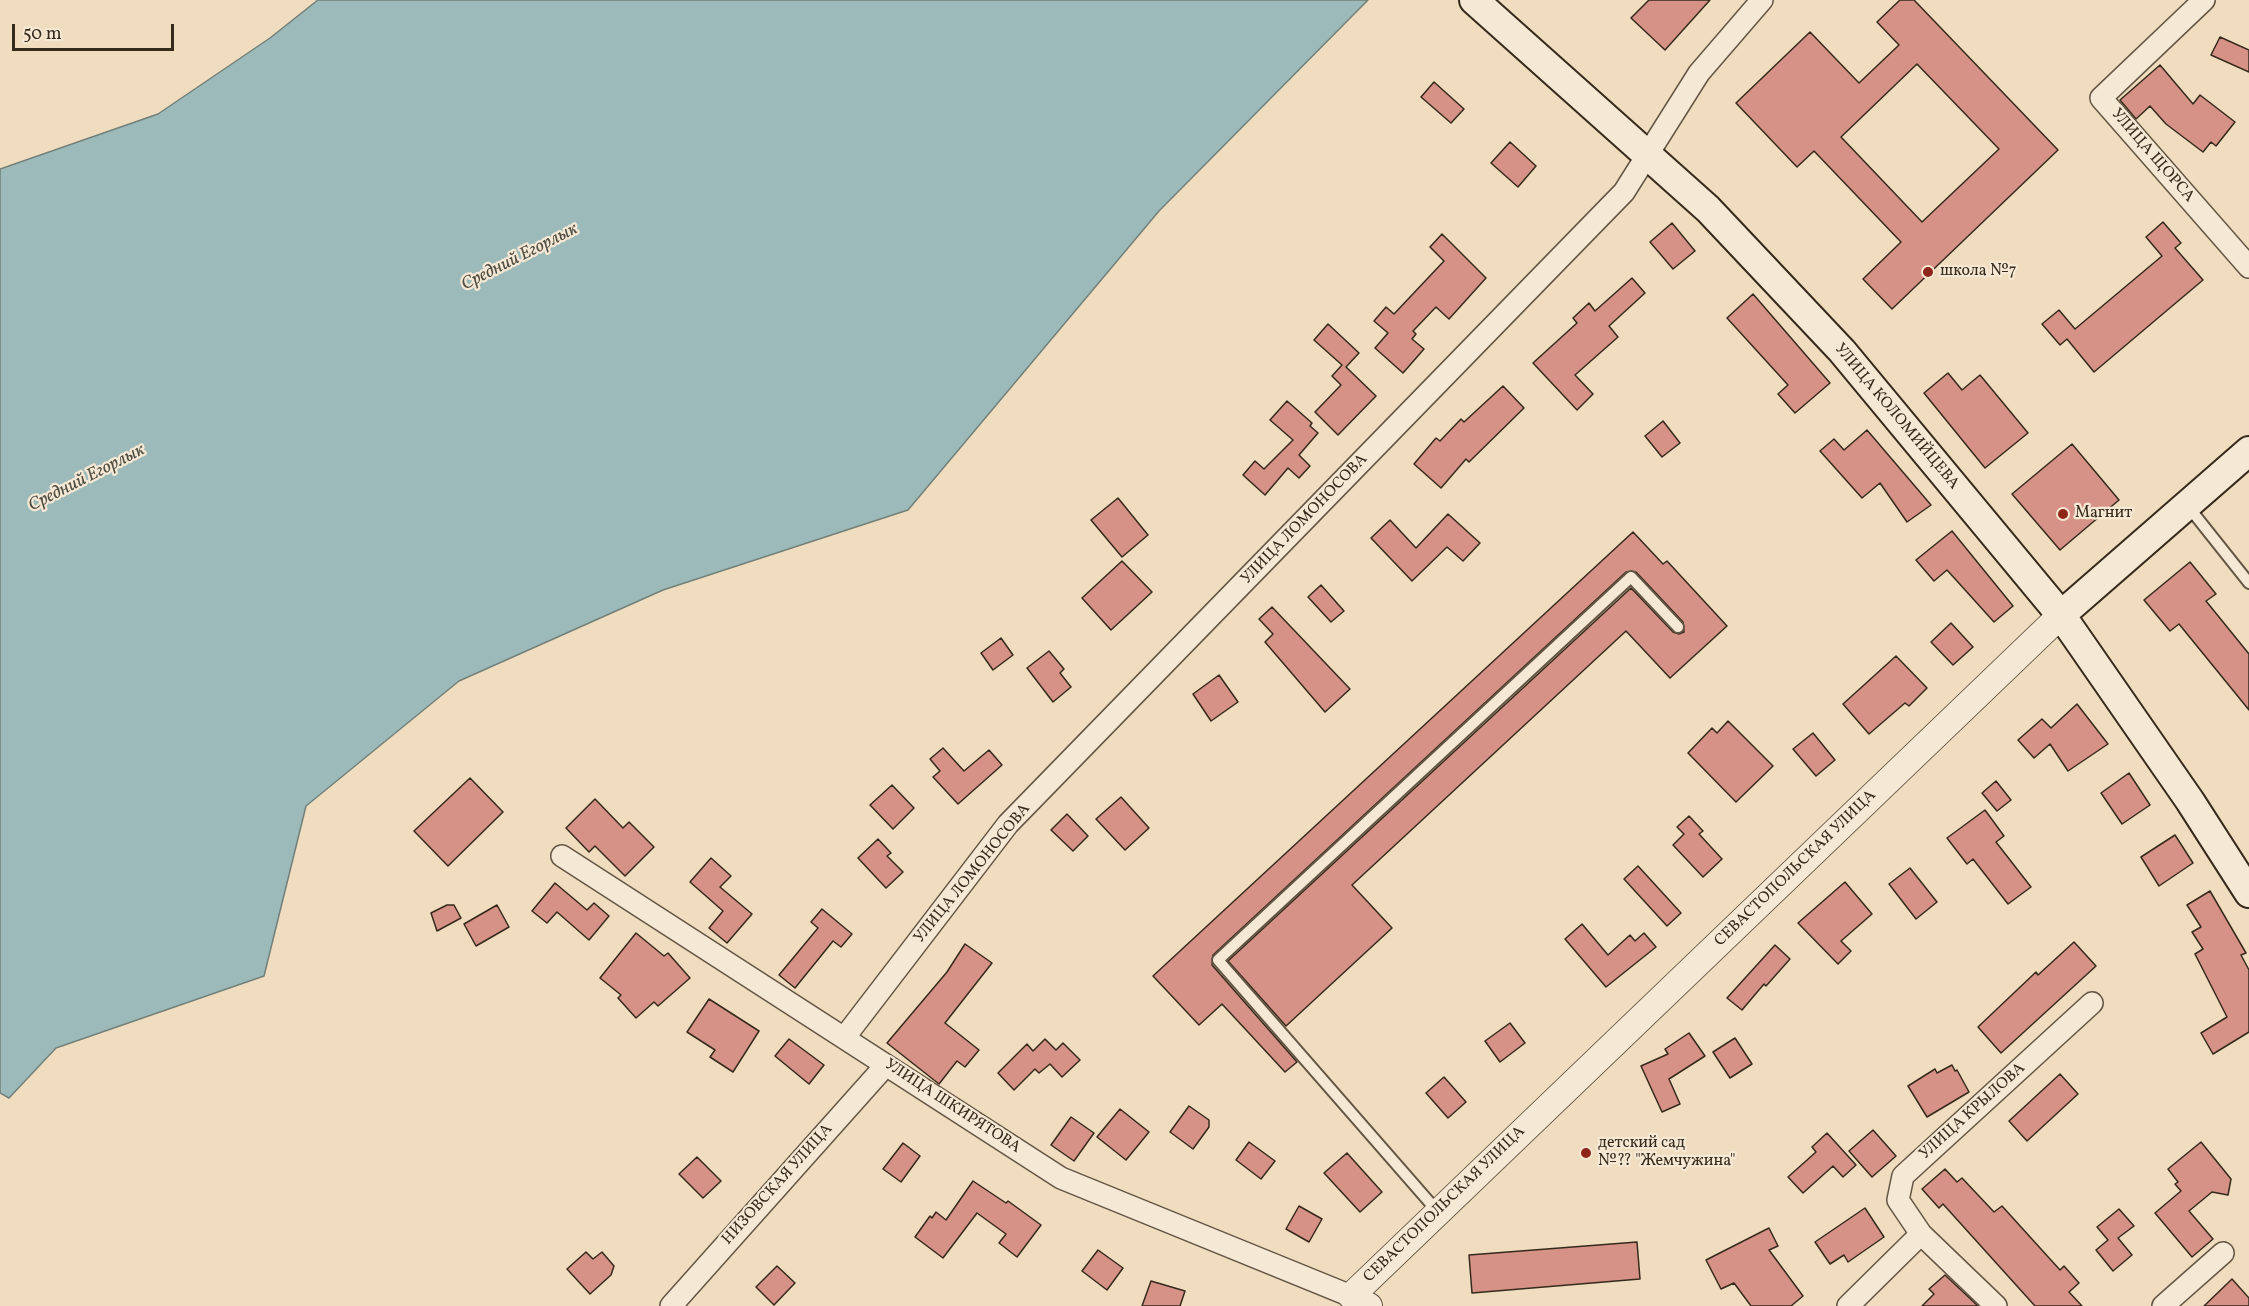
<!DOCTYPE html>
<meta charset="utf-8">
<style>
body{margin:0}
#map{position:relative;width:2249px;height:1306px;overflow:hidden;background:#f0dcbe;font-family:Vollkorn,serif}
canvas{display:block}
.scale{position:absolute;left:12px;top:24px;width:162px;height:27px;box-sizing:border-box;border:3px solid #362a1c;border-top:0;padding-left:8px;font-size:18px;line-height:21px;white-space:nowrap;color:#362a1c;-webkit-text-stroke:4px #f5e8d5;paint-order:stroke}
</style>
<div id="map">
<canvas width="2249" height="1306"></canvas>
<div class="scale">50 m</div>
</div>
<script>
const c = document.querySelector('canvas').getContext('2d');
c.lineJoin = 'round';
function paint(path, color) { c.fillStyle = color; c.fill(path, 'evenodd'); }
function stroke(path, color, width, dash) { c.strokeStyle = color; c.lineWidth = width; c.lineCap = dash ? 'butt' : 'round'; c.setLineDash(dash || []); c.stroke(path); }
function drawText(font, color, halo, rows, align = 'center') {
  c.font = font + ' Vollkorn,serif'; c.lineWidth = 4.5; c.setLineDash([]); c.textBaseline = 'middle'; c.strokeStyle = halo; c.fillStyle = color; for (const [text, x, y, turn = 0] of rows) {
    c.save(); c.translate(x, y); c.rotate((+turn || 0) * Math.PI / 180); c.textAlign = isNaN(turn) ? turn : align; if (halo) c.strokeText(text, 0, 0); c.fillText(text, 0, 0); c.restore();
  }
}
const water = new Path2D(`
 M318 0H1368L1159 211 908 510 663 590 459 681 306 806 264 976 56 1048 9 1098 0 1093V169L158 114 270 38Z`);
paint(water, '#9cbab9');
stroke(water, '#73807a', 1.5);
const building = new Path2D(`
 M1649 0H1710L1665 50 1631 18Z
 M1900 0H1914L2058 150 1892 309 1863 279 1901 242 1814 151 1797 167 1736 103 1810 32 1859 83 1899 45 1877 22ZM1917 64 1999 149 1922 222 1841 137Z
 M2220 37 2249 50V72L2211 55Z
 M2160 65 2193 104 2200 95 2235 122 2216 146 2211 142 2203 152 2166 124 2150 106 2136 119 2120 100Z
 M1434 82 1464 109 1451 123 1421 97Z
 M1510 142 1536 166 1518 187 1491 163Z
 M2163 222 2181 243 2175 248 2203 280 2094 372 2067 339 2060 345 2042 324 2059 310 2075 329 2162 256 2146 237Z
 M1672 223 1695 251 1673 269 1650 242Z
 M1442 234 1486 278 1449 319 1436 307 1413 331 1416 334 1412 339 1424 349 1403 373 1375 348 1388 333 1374 321 1386 307 1394 314 1444 261 1430 247Z
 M1632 278 1645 293 1609 326 1618 337 1575 375 1593 394 1577 410 1533 363 1577 323 1573 318 1589 303 1595 311Z
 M1753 294 1830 383 1795 413 1778 394 1788 385 1727 318Z
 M1328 324 1359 353 1346 367 1376 396 1338 435 1315 412 1341 385 1332 376 1342 365 1314 340Z
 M1948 373 1962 390 1980 375 2028 433 1985 468 1924 393Z
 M1503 386 1524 408 1469 462 1466 459 1441 488 1414 464 1436 438 1440 441 1461 419 1464 422Z
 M1287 401 1312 423 1310 426 1318 433 1299 455 1310 466 1299 478 1288 468 1265 495 1243 475 1255 461 1264 469 1293 440 1270 420Z
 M1663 421 1680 443 1662 457 1645 436Z
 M1867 430 1931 505 1907 522 1880 483 1862 498 1820 451 1834 439 1844 450Z
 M2072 444 2119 500 2060 550 2012 494Z
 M1118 498 1148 535 1122 557 1091 520Z
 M1448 514 1480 543 1463 561 1447 547 1412 581 1371 538 1390 520 1416 548Z
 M1952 531 2013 606 1994 622 1947 570 1934 581 1916 560Z
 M1633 532 1663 564 1667 561 1727 626 1670 678 1626 631 1352 885 1392 928 1286 1026 1228 961 1631 588 1673 632 1679 634 1684 632 1683 622 1636 572H1626L1213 955 1212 965 1297 1062 1285 1072 1222 1004 1199 1025 1153 976Z
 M1122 561 1152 592 1111 630 1082 598Z
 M2190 562 2216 594 2206 601 2249 654V710L2179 624 2170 631 2144 600Z
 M1321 585 1344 611 1331 622 1308 597Z
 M1272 607 1350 689 1325 712 1265 642 1273 634 1259 619Z
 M1951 623 1973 647 1953 665 1931 642Z
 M1001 638 1013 655 993 670 981 653Z
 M1049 651 1064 669 1060 673 1071 687 1053 702 1027 668Z
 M1896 656 1927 688 1909 706 1905 703 1869 734 1843 704Z
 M1219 675 1238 702 1211 721 1193 694Z
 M2077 704 2108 744 2068 771 2050 744 2034 758 2018 740 2042 719 2051 728Z
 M1728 721 1773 766 1736 802 1688 753 1712 728 1717 733Z
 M1813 733 1835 760 1816 776 1793 749Z
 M943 748 964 771 989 750 1002 765 958 804 933 777 940 771 930 759Z
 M2129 773 2150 805 2122 824 2101 793Z
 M470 778 503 812 448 866 414 831Z
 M1996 781 2011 800 1997 811 1982 793Z
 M892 785 914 808 893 829 870 805Z
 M1121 797 1149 828 1125 850 1096 819Z
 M595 799 623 828 629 822 654 847 625 876 595 846 589 852 566 828Z
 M1985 810 2004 836 1996 842 2031 887 2008 904 1973 859 1967 864 1947 838Z
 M1067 814 1088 836 1073 851 1051 830Z
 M1689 816 1703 831 1699 834 1722 859 1703 877 1673 845 1684 834 1677 827Z
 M2175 835 2193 863 2159 886 2141 857Z
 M878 839 891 853 887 856 903 872 886 888 858 858Z
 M711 858 731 876 720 887 752 914 727 943 709 928 723 911 690 882Z
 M1638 866 1681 913 1667 926 1624 879Z
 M1910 868 1937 902 1916 919 1889 884Z
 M1845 882 1872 914 1841 941 1851 951 1838 964 1798 923Z
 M555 883 587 910 594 903 609 916 589 940 557 912 547 923 532 911Z
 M2210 891 2246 953 2241 955 2249 970V1032L2213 1054 2201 1033 2227 1017 2195 954 2203 949 2192 932 2201 927 2187 905Z
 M447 905H454L461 918 437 931 431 913Z
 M497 905 509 927 476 946 464 924Z
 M822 909 852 934 841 947 833 941 795 988 779 975 818 928 811 922Z
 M1582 924 1608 955 1630 935 1635 941 1644 933 1656 947 1606 987 1565 939Z
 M636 933 664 956 668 953 690 978 658 1006 654 1002 636 1018 618 998 621 995 600 978Z
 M2074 942 2096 966 2001 1053 1978 1027 2036 972 2038 975Z
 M965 944 992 963 945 1023 979 1050 965 1067 957 1061 939 1084 887 1043 947 972Z
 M1775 945 1790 959 1766 986 1764 984 1742 1010 1727 998Z
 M709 999 759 1031 733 1072 710 1057 715 1050 687 1032Z
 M1510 1023 1525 1043 1500 1062 1485 1041Z
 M1689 1033 1705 1056 1669 1079 1680 1104 1662 1112 1641 1066 1668 1054 1665 1049Z
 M1735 1038 1752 1064 1730 1078 1713 1052Z
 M789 1039 824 1065 809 1084 775 1056Z
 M1045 1039 1056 1050 1063 1043 1080 1060 1062 1077 1050 1064 1039 1073 1035 1069 1014 1090 998 1073 1027 1044 1033 1051Z
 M1952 1065 1955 1071 1957 1070 1969 1092 1927 1117 1908 1086 1935 1069 1937 1073Z
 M2060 1074 2078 1094 2027 1141 2009 1121Z
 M1444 1077 1466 1102 1448 1118 1426 1093Z
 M1189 1106 1209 1120V1127L1193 1149 1170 1132Z
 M1120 1109 1149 1132 1126 1160 1097 1137Z
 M1071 1117 1094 1133 1074 1161 1051 1145Z
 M1873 1130 1896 1156 1872 1177 1849 1151Z
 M1827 1133 1856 1165 1843 1177 1833 1166 1803 1193 1788 1177 1816 1152 1812 1147Z
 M1249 1142 1275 1161 1261 1179 1236 1160Z
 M2201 1142 2231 1179 2228 1195 2212 1192 2189 1211 2213 1239 2192 1257 2155 1213 2181 1191 2175 1184 2178 1182 2168 1169Z
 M903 1143 920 1156 901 1182 883 1169Z
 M1347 1153 1382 1192 1360 1212 1324 1173Z
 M697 1157 721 1181 703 1198 679 1174Z
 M1945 1169 1957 1182 1962 1178 1994 1212 2002 1206 2060 1270 2064 1266 2079 1283 2069 1292 2082 1306H2035L1943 1204 1939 1208 1922 1189Z
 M973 1181 1006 1203 1008 1201 1041 1225 1017 1257 999 1243 1006 1234 977 1213 943 1258 915 1237 930 1216 932 1218 936 1212 946 1220Z
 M1299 1206 1322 1219 1309 1242 1286 1229Z
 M1865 1208 1884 1237 1848 1262 1844 1255 1830 1264 1815 1242Z
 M2119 1209 2134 1226 2118 1238 2132 1255 2113 1271 2096 1250 2108 1240 2097 1227Z
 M1769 1228 1778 1246 1769 1250 1803 1296 1791 1306H1751L1734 1283 1721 1289 1706 1260Z
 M1637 1242 1640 1279 1472 1293 1469 1255Z
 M1098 1250 1123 1268 1107 1290 1082 1271Z
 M586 1252 593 1259 602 1252 614 1266 611 1275 590 1294 567 1269Z
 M777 1266 795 1283 774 1305 756 1287Z
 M1945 1275 1978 1306H1922L1934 1294 1929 1289Z
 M2232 1279 2249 1298V1306H2204Z
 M1151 1281 1185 1291 1180 1306H1142Z`);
paint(building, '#d69286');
stroke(building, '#362a1c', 1.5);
const service = new Path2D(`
 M2187 505 2249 583
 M1438 1212 1218 960 1631 577 1678 627`);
const minor = new Path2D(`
 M2204 0 2101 98 2249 267
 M562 856 1061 1178 1351 1296
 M844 1038 1008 824 1624 192 1699 73 1762 0
 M671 1306 886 1065
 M1848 1306 1921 1234
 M1996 1306 1921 1234 1898 1200 1903 1176 2092 1003
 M2163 1306 2223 1253`);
const tertiary = new Path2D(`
 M1369 1306 1351 1296 2061 615`);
const secondary = new Path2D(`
 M1474 0 1708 209 1842 351 2061 615 2190 801 2249 893
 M2061 615 2249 451`);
stroke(service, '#645644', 14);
stroke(minor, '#645644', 24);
stroke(tertiary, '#645644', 28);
stroke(secondary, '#362a1c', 32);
stroke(service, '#f5e8d5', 10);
stroke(minor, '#f5e8d5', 21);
stroke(tertiary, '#f5e8d5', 26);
stroke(secondary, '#f5e8d5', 28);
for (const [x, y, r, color] of [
 [1928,272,6,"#8f2418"],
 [2063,514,6,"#8f2418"],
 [1586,1153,6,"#8f2418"]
]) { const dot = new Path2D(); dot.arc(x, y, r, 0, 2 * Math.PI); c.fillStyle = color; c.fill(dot); stroke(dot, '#f5e8d5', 2); }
drawText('16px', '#362a1c', '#f5e8d5', [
 ["УЛИЦА ЩОРСА",2152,156,49],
 ["УЛИЦА КОЛОМИЙЦЕВА",1896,417,50],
 ["УЛИЦА ЛОМОНОСОВА",1305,520,-46],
 ["СЕВАСТОПОЛЬСКАЯ УЛИЦА",1796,869,-44],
 ["УЛИЦА ЛОМОНОСОВА",973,874,-51],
 ["УЛИЦА ШКИРЯТОВА",952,1107,33],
 ["УЛИЦА КРЫЛОВА",1973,1112,-42],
 ["НИЗОВСКАЯ УЛИЦА",778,1185,-48],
 ["СЕВАСТОПОЛЬСКАЯ УЛИЦА",1445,1205,-44]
]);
drawText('16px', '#362a1c', '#f5e8d5', [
 ["школа №7",1940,272],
 ["Магнит",2075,514],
 ["детский сад",1598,1144],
 ["№?? \"Жемчужина\"",1598,1162]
], 'left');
drawText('italic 18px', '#504e43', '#f5e8d5', [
 ["Средний Егорлык",520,258,-27],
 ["Средний Егорлык",87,479,-27]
]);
</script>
